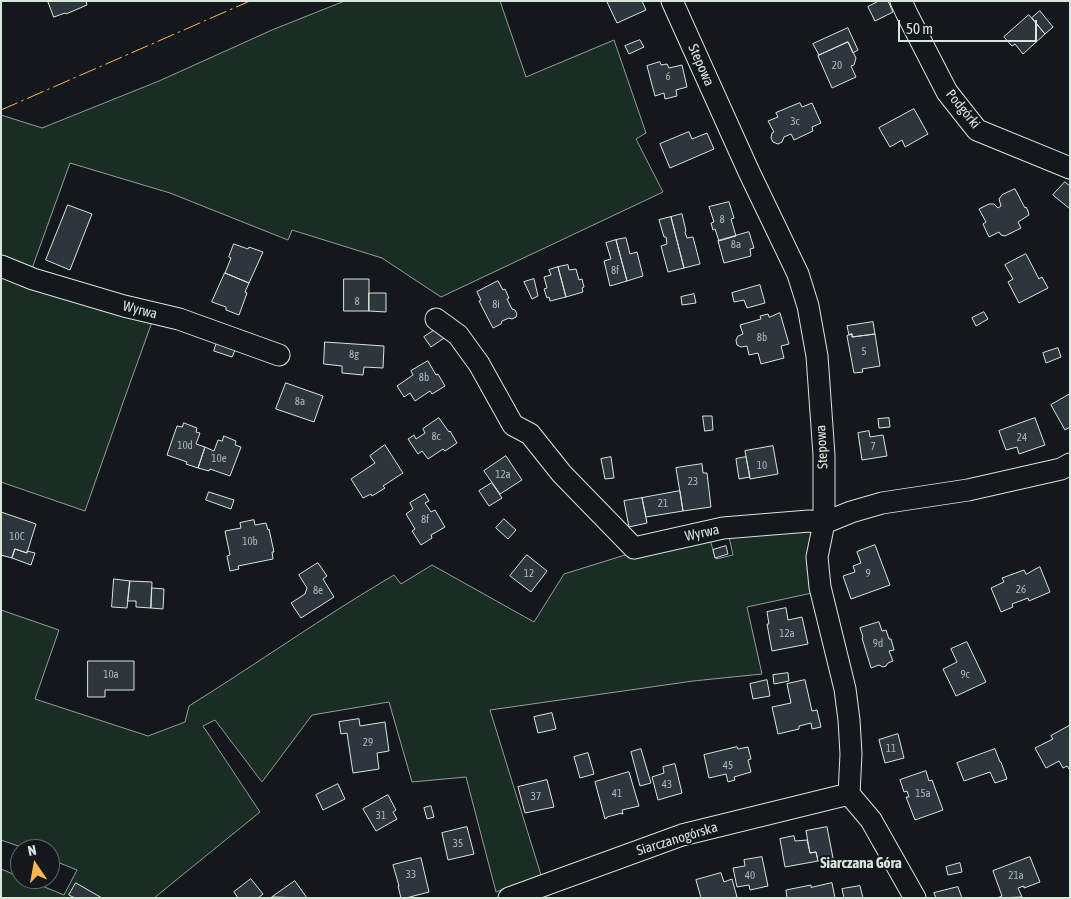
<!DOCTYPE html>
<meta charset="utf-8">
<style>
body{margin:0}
#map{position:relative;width:1071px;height:899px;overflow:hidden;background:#14181c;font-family:"Asap Condensed",sans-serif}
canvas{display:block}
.frame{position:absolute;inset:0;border:2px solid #d8e6dc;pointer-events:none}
.north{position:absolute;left:10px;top:839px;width:50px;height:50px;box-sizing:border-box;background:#14181c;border:1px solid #626a69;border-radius:50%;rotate:348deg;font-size:14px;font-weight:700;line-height:20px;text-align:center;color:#d8e6dc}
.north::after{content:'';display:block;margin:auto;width:18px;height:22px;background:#ffb74d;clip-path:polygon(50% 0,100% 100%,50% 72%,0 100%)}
.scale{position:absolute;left:898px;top:20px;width:139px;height:22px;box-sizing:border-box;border:2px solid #d8e6dc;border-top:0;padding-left:6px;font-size:15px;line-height:18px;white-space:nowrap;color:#d8e6dc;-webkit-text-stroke:4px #14181c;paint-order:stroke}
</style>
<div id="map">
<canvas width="1071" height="899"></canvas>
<div class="frame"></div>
<div class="north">N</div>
<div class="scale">50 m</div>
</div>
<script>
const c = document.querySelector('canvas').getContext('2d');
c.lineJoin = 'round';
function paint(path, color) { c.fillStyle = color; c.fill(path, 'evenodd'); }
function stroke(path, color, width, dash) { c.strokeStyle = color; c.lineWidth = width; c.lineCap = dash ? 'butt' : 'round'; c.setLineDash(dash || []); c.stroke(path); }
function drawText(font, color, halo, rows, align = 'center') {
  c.font = font + ' "Asap Condensed",sans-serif'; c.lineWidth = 4; c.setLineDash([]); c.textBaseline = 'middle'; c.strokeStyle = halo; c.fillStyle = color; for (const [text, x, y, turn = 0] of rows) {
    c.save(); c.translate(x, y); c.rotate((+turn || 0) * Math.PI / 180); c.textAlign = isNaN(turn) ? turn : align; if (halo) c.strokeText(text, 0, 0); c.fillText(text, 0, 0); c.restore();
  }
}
const green = new Path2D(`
 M345 1H500L526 77 614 40 646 133 636 139 663 192 441 297 382 258 292 230 288 240 170 193 70 163 30 274 1 262V115L42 128 159 81 272 30Z
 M1 272 152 322 125 397 85 511 1 482Z
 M815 527 812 593 747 607 762 674 693 681 490 710 541 875 496 892 466 777 412 782 389 702 312 715 262 782 215 720 203 726 260 812 154 898H1V869L20 877V879H25L64 895 77 870 50 859V849H27L1 840V610L59 630 35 699 148 736 185 722 189 706C258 663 324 616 394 575L401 584 432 565 534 622 564 574 625 555 697 539 709 537 716 559 733 555 729 537Z`);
paint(green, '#1a2d24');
stroke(green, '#939e99', 1);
const building = new Path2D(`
 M48 1H86L87 5 66 14 65 13 54 17Z
 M642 1 646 10 617 23 607 2Z
 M879 1H888L893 12 875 21 868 7Z
 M1040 11 1053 27 1045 34 1032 18Z
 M1029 15 1045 34 1023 54 1015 44 1012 46 1004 37Z
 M848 28 858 50 853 53 848 42 819 55 813 44Z
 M640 40 644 47 629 54 625 46Z
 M848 42 856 58 854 65 851 66 856 77 832 88 818 56Z
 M660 62 661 65 667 64 669 68 682 65 687 87 676 90 677 96 665 99 664 93 655 96 647 66Z
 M800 103 802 107 812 103 821 123 812 127 813 131 794 140 791 134 784 137 782 142 778 144 773 142 771 138 772 133 774 132 768 121 778 117 776 113Z
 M914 109 928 134 905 147 902 140 890 147 879 128Z
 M689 132 692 139 707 133 714 149 670 168 660 144Z
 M1065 182 1070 186V209L1053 195Z
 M1015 189 1025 208 1026 207 1028 211 1029 215 1018 222 1021 228 1005 236 1001 235 999 232 989 237 983 224 986 222 979 209 989 204H994L998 208 1001 206 999 199 1002 195Z
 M729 202 734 218 731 219 736 236 719 241 715 229 713 230 711 223 714 222 709 207Z
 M68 205 92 214 70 270 46 260Z
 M682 214 686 231 685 232 687 238 693 237 700 264 684 268 671 217Z
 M671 217 684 268 668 272 661 246 667 244 666 237H664L659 220Z
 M749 232 754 248 750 249 751 256 724 263 718 241Z
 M626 238 630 254 637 252 643 276 627 281 616 240Z
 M616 240 627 281 610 286 604 261 611 259 606 243Z
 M234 244 248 249 249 247 263 252 249 283 225 273 231 258 229 257Z
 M1026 254 1039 279 1042 277 1048 288 1019 303 1008 282 1013 279 1005 265Z
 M568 265 569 270 576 269 579 280 582 279 584 287 582 288 583 292 566 297 558 267Z
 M558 267 566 297 550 301 549 297 547 298 544 289 547 288 544 277 551 275 549 270Z
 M225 273 249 283 245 292 247 293 239 315 226 310V307L212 302Z
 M344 279H369V311H344Z
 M534 279 538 296 532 299 524 282Z
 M498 281 503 290 505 289 509 298 507 299 512 309 515 310 517 314 516 317 512 319 509 318 502 321 501 324 493 328 479 301 481 300 477 292Z
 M760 285 765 303 747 308 744 300 734 302 732 293Z
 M369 293H386V312L369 311Z
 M694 294 696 303 682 305 681 297Z
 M984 312 988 319 976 326 972 318Z
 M780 313 789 344 781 346 784 358 761 364 758 353 749 355 747 346 741 347 737 345 736 340 738 336 743 334 740 325 761 319 760 316 768 314 769 317Z
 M873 322 875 334 852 337V334L849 335 847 326Z
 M438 328 444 338 431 347 424 337Z
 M852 334V337L875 334 880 366 862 369 863 372 854 373 847 336Z
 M217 342 236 348 232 357 214 351Z
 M325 342 384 346 383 368 364 367 363 375 342 373V366L324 364Z
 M1058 348 1061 357 1046 363 1043 353Z
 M428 361 436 375 438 374 445 386 432 394 430 391 415 401 410 393 404 397 397 386 413 375 411 371Z
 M286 383 323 396 314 422 276 409Z
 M1070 394V427L1065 430 1051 405Z
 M703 416H712L713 430 705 431Z
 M439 418 449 432 450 431 457 443 445 451 443 449 428 459 422 451 418 454 408 439 414 435 416 439 425 433 423 429Z
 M889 418 890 427 879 428 878 419Z
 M1035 418 1045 445 1019 454 1017 447 1006 450 999 431Z
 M184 423 197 428 196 432 200 433 196 444 205 447 198 468 186 464 187 462 167 455 177 426 182 427Z
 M869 431 870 437 883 435 887 456 862 460 858 433Z
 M224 436 236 441 235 445 241 447 230 476 210 469 209 471 198 468 205 447 214 451 218 440 222 441Z
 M385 445 403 473 383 486 385 488 372 496 371 494 363 498 351 479 375 463 370 456Z
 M773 446 778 474 750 479 745 451Z
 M506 456 522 480 500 494 484 471Z
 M611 457 614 478 605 479 601 459Z
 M746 457 750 477 739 479 736 459Z
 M702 464 703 473H707L711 507 683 511 676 468Z
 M492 483 502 498 489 506 479 491Z
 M680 491 683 511 646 517 642 498Z
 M209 492 234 500 231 509 206 500Z
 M425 494 429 501 425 503 431 512 435 510 445 527 431 535 432 538 421 545 412 531 415 529 406 514 413 509 410 503Z
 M642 498 647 523 629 527 624 501Z
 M1 512 36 524 27 553 15 549 12 558 1 555Z
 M504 519 516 530 508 539 496 528Z
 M254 520 255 525 266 523 268 530 269 529 274 552H272L273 559 238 566 239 569 230 571 227 556 230 555 225 531 241 528 240 523Z
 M875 545 890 585 851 599 843 576 855 572 853 566 861 563 857 552Z
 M726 546 728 554 715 558 713 550Z
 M15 549 27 553V551L35 553 31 565 12 558Z
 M527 555 547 571 531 592 510 576Z
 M318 563 327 576 323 579 334 597 301 618 291 603 305 594 307 588 299 575Z
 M1040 567 1050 592 1029 601 1028 598 1012 604 1013 607 1001 612 991 588 1004 582 1002 578 1024 570 1026 574Z
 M114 579 130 581 127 608 112 607Z
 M130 581 152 582 151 608 136 607V601H128Z
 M152 588 164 589 163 609 151 608Z
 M786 608 788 620 802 617 808 644 772 651 767 624H769L767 612Z
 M879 622 882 631 886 630 889 639H891L894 650 889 651 893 661 888 663 886 666 883 667 879 665 871 668 862 638 863 637 860 628Z
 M967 642 986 682 956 696 943 669 957 662 951 649Z
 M88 661H134V690H105V697H88Z
 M788 673 789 681 774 684 773 675Z
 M767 680 770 696 753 699 750 684Z
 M805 680 812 711 817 710 821 727 812 729 811 723 799 726V729L778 734 772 707 791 703 787 684Z
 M552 713 556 729 538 733 534 717Z
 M359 719 360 726 385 722 389 751 377 753 379 769 353 773 347 733 341 734 339 722Z
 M1069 726 1070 728V769H1069L1067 766 1063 768 1059 761 1046 768 1035 748 1053 739 1051 736Z
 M898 734 904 758 885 763 879 740Z
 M737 747 738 749 748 747 751 759 748 760 751 772 734 777 735 780 728 782 726 774 709 778 704 755Z
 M641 749 651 783 640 786 631 752Z
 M995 749 1000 762H1001L1007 779 995 783 990 772 964 781 957 763Z
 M588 753 594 774 580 778 574 757Z
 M675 764 682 793 658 800 652 777 664 773 663 767Z
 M926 771 929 781 932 780 943 810 915 820 906 797H909L907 791 904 792 900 780Z
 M629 772 639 806 622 810 623 814H622V813L607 817V818L605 819 595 782Z
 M547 780 554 807 525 813 518 787Z
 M338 784 345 799 323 810 316 795Z
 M388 795 396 810 393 812 397 819 376 831 363 809Z
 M431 806 434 817 427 819 424 808Z
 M467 827 474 854 448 860 442 833Z
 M827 827 833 858 818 861 816 852 810 853 806 831Z
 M794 836 795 841 807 840 810 853 816 852 818 861 785 867 780 839Z
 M762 857 768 886 750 890 749 885 737 887 733 868 745 866 744 860Z
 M1030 857 1040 882 1024 888V886L1018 888 1022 897 997 898 1002 896 993 871Z
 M421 858 429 892 406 898H401L398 886H399L393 865Z
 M960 863 962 872 948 875 946 867Z
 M721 873 724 882 732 879 737 897 733 898H701L696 880Z
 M251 879 263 894 258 898H238L234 892Z
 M295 881 307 898 272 897Z
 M76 883 102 898H75L69 895Z
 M832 883 835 898H787L786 890 811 885V887Z
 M860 886 863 898H844L842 889Z
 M958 887 962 898H936L934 893Z`);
paint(building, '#2c363c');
stroke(building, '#d8e6dc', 1);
const minor = new Path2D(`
 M672 1 749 172 798 274 808 306 817 356 824 455V523L817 557 820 587 845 689 849 720 851 754 849 794 871 820 915 898
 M901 1 907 14 947 92 977 130 1070 168
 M1 266 33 279 124 306 179 319 279 355
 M436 319 458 335 479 364 513 425 530 434 562 474 634 548 723 528 809 521 824 523 851 512 882 503 968 490 1061 469 1070 464
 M509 898 682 835 849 794`);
stroke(minor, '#d8e6dc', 23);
stroke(minor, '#14181c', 21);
stroke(new Path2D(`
 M1 110 250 1`), '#ffb74d', 1, [18, 4, 2.5, 4]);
drawText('11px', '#adbab4', null, [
 ["20",837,66],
 ["6",668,77],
 ["3c",795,122],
 ["8",722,220],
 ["8a",736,245],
 ["8f",615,271],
 ["8",357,302],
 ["8i",496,305],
 ["8b",762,338],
 ["5",864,352],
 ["8g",354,355],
 ["8b",424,378],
 ["8a",300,402],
 ["8c",436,437],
 ["24",1022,438],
 ["10d",185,446],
 ["7",873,447],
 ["10e",219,459],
 ["10",762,466],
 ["12a",503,475],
 ["23",693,482],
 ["21",663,504],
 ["8f",425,520],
 ["10C",17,537],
 ["10b",250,542],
 ["12",529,574],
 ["9",868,574],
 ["26",1021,590],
 ["8e",318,591],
 ["12a",787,634],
 ["9d",878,644],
 ["10a",111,675],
 ["9c",965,675],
 ["29",368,743],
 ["11",891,749],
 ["45",728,766],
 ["43",667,785],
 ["41",617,794],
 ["15a",923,794],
 ["37",536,797],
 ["31",381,816],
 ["35",458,844],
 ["33",411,875],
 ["40",750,876],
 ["21a",1016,876]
]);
drawText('14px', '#d8e6dc', '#14181c', [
 ["Stepowa",701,65,66],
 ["Podgórki",963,109,51],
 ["Wyrwa",140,310,14],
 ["Stepowa",822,447,-93],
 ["Wyrwa",702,533,-12],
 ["Siarczanogórska",677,839,-17]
]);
drawText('bold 15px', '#d8e6dc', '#14181c', [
 ["Siarczana Góra",861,863]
]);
</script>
